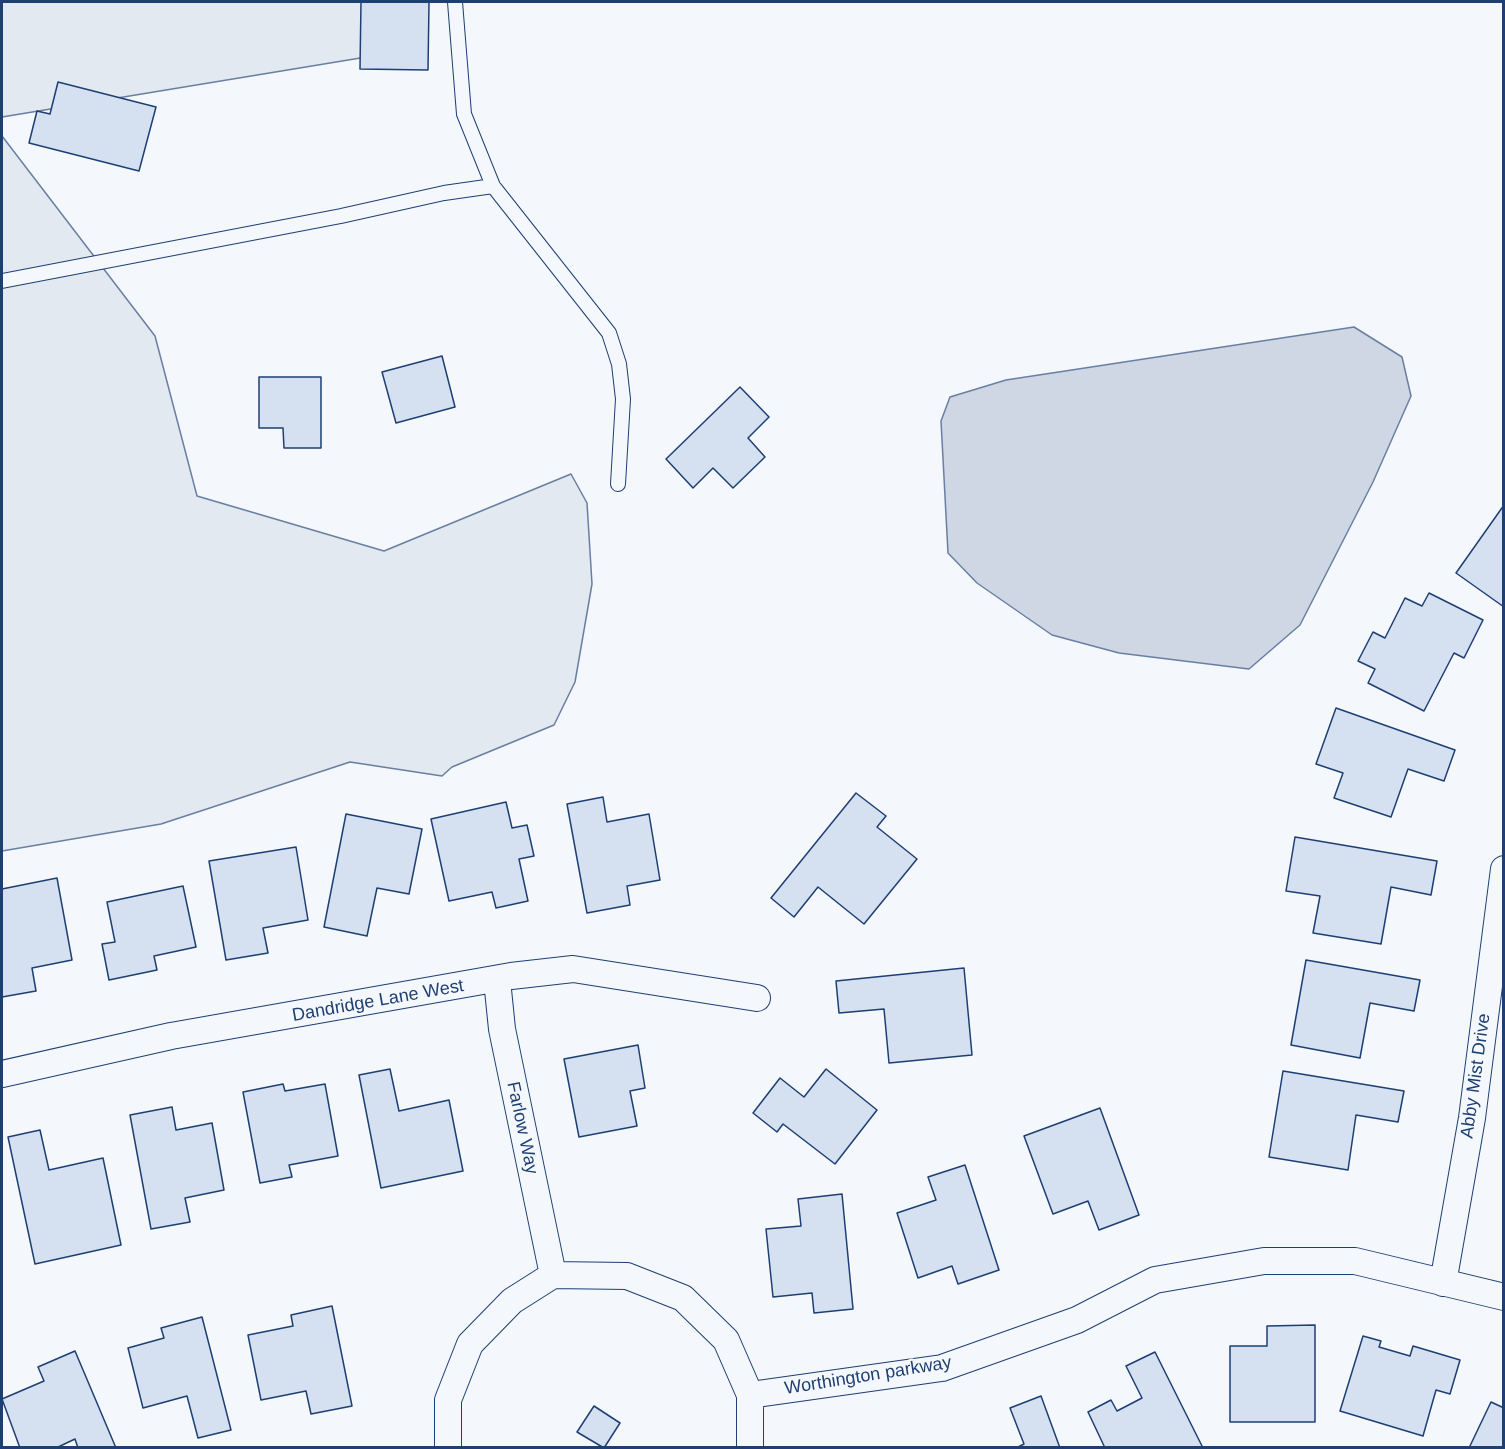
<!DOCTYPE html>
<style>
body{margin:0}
#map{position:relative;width:1505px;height:1449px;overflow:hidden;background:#f4f7fb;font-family:Arial,sans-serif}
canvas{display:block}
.frame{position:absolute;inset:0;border:3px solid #1d3f73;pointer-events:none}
</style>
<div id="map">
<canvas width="1505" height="1449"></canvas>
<div class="frame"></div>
</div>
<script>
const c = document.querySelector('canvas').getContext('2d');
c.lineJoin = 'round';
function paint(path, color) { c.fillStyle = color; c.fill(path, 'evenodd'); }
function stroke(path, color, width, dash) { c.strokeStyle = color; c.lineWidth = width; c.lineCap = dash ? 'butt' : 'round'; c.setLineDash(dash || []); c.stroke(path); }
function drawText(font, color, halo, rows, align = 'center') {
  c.font = font + ' Arial,sans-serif'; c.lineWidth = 4.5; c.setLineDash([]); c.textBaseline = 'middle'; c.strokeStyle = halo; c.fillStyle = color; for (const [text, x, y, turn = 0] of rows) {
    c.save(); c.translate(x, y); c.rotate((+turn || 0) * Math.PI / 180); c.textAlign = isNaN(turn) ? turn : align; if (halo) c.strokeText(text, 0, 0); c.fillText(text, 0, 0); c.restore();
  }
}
const green = new Path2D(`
 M2 2H418L409 50 2 117Z
 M2 136 155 336 197 496 384 551 571 474 587 503 592 584 575 682 554 725 452 767 442 776 350 762 161 824 2 851Z`);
paint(green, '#e3e9f0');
stroke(green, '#687fa3', 1.5);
const water = new Path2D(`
 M1354 327 1402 357 1411 396 1373 482 1300 625 1249 669 1119 653 1052 635 977 583 948 553 941 421 950 397 1006 380Z`);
paint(water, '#cfd7e4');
stroke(water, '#687fa3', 1.5);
const building = new Path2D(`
 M361 2H429L428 70 360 69Z
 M58 82 156 107 139 171 29 143 37 111 50 114Z
 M442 356 455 407 396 423 382 372Z
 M259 377H321V448H284L283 428H259Z
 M740 387 769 417 748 438 765 457 733 488 713 468 693 488 666 459Z
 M1504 505V607L1456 573Z
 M1429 593 1483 620 1464 658 1454 653 1424 711 1368 683 1375 669 1358 661 1373 632 1385 638 1405 598 1422 606Z
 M1336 708 1455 750 1444 781 1408 769 1391 817 1334 798 1343 773 1316 764Z
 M856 793 886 816 877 827 917 859 864 924 818 887 794 917 771 898Z
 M603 797 607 822 649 814 660 880 627 886 630 905 587 913 567 804Z
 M506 802 512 828 527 825 534 856 519 859 528 901 496 908 492 892 449 901 431 819Z
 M346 814 422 829 409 894 377 888 367 936 324 927Z
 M1295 837 1437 861 1431 895 1391 887 1381 944 1313 933 1320 896 1286 891Z
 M296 847 308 920 263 928 268 953 226 960 209 861Z
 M57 878 72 960 32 968 36 991 2 997V889Z
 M183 886 196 947 154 956 157 970 109 980 102 944 115 942 107 902Z
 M1306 960 1420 980 1414 1011 1370 1003 1360 1058 1291 1045Z
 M964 968 972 1055 889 1063 884 1009 839 1013 836 981Z
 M638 1045 645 1088 630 1091 637 1126 579 1137 564 1059Z
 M390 1069 399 1111 449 1100 463 1171 381 1188 359 1075Z
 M826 1069 877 1110 835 1164 783 1124 777 1132 753 1113 780 1078 804 1097Z
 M1283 1071 1404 1091 1398 1122 1356 1115 1348 1170 1269 1157Z
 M283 1084 285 1091 325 1084 338 1156 289 1165 292 1177 260 1183 243 1092Z
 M172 1107 176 1130 212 1123 224 1190 185 1198 190 1222 151 1229 130 1115Z
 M1100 1108 1139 1215 1099 1230 1088 1201 1053 1214 1024 1136Z
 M40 1130 49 1170 103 1158 121 1245 35 1264 8 1137Z
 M965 1165 999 1270 958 1284 952 1266 918 1278 897 1213 936 1200 928 1177Z
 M842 1194 853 1309 814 1313 812 1293 773 1297 766 1229 801 1226 798 1199Z
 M332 1306 352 1406 311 1414 306 1391 261 1400 248 1335 293 1326 291 1315Z
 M202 1317 231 1430 198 1438 187 1396 143 1408 128 1348 164 1338 161 1328Z
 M1315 1325V1422H1230V1346H1267V1326Z
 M1363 1336 1381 1341 1379 1347 1410 1356 1413 1346 1460 1360 1450 1394 1436 1390 1423 1436 1340 1411Z
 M75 1351 116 1448H78L75 1439 56 1448H20L2 1399 44 1381 38 1367Z
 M1155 1352 1203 1448H1105L1088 1412 1111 1400 1117 1411 1142 1398 1126 1366Z
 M1041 1396 1060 1448H1016L1024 1444 1010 1408Z
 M1491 1402 1504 1408V1448H1469Z
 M594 1406 620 1423 604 1448 577 1432Z`);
paint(building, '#d5e0f0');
stroke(building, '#1d3f73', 1.5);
const service = new Path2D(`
 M455 2 464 114 493 186 609 333 619 364 623 399 618 484
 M2 281 341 216 444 193 493 186`);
const minor = new Path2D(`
 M497 980 502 1029 553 1275
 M2 1074 171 1036 511 976 573 969 757 998
 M1443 1283 1472 1118 1504 869
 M750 1395 942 1368 1077 1320 1155 1280 1264 1261H1355L1504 1297
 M448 1448V1400L470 1344 512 1301 553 1275 627 1276 683 1298 726 1340 750 1395V1448`);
stroke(service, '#1d3f73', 16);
stroke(minor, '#1d3f73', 28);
stroke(service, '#f4f7fb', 14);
stroke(minor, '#f4f7fb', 26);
drawText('18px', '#1d3f73', '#f4f7fb', [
 ["Dandridge Lane West",378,1001,-10],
 ["Abby Mist Drive",1476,1076,-82],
 ["Farlow Way",522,1128,78],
 ["Worthington parkway",868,1376,-9]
]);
</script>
